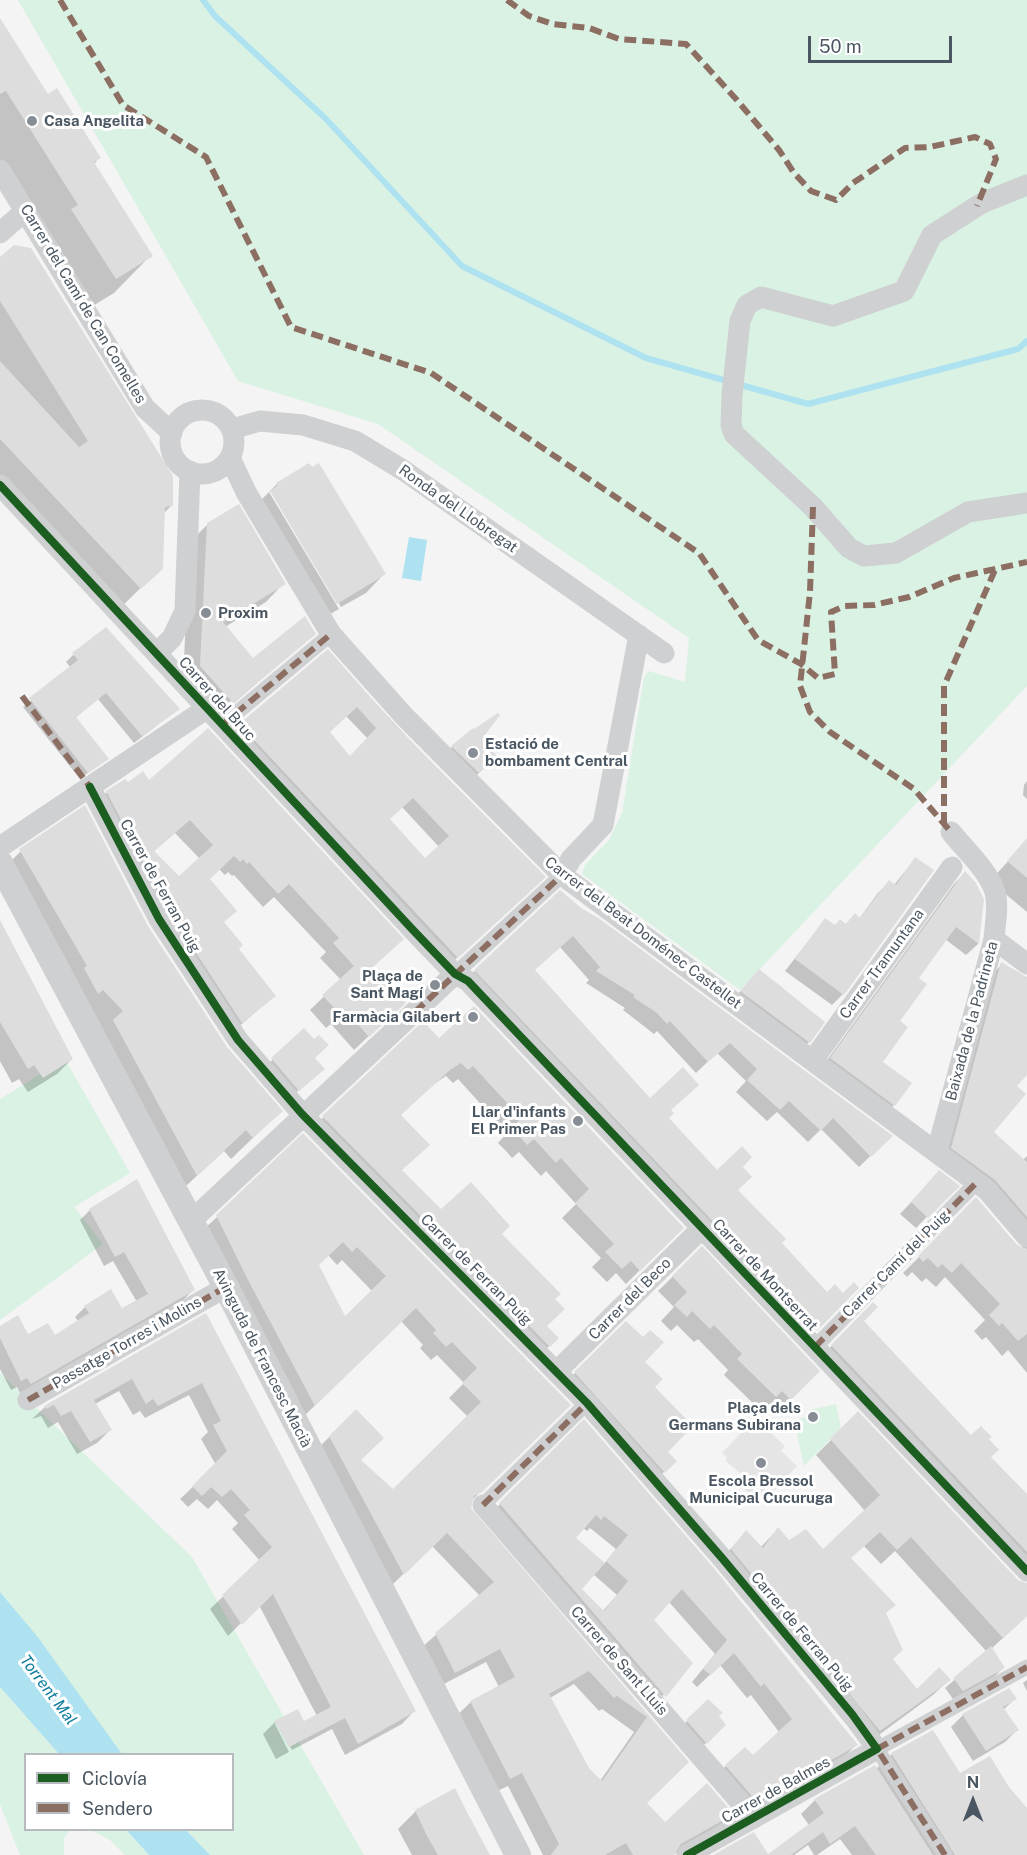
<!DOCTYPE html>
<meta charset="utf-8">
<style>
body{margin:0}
#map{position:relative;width:1027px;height:1855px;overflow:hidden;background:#f4f4f4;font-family:"Public Sans",sans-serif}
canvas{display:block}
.legend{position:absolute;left:24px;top:1753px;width:210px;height:78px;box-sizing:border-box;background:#fff;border:2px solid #b7bbc0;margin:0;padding:8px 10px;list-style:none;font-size:18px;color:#4a5661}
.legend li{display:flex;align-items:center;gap:12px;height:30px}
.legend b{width:30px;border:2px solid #b7bbc0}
.north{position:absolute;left:943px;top:1771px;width:60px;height:60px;-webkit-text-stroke:4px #fff;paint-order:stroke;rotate:0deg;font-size:16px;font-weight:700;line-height:24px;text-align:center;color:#4a5661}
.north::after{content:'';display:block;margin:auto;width:21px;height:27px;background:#4a5661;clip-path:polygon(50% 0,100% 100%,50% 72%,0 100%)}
.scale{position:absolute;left:808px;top:36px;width:144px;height:27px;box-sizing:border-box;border:3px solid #4a5661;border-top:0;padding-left:8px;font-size:18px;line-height:21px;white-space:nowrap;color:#4a5661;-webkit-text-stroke:4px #fff;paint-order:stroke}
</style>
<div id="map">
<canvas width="1027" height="1855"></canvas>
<ul class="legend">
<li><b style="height:8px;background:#1b5e20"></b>Ciclovía</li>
<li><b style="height:8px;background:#8d6e63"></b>Sendero</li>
</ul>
<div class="north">N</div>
<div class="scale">50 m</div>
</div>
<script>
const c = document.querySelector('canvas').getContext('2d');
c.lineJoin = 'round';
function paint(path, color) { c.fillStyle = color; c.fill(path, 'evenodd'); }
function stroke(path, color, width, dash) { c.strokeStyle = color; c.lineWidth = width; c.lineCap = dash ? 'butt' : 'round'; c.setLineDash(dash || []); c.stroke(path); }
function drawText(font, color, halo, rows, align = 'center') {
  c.font = font + ' "Public Sans",sans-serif'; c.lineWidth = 6; c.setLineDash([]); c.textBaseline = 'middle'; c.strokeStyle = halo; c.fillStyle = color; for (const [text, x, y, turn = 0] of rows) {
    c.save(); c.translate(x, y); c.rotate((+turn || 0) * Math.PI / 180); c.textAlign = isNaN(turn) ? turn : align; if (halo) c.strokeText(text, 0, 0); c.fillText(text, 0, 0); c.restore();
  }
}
paint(new Path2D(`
 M755 1418 785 1446 781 1451 797 1466 761 1504 735 1481 741 1474 725 1460 727 1458 722 1453Z`), '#e6e5e6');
paint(new Path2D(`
 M18 0H1027V686L740 990 582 874 585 865 609 840 622 813 644 677 649 671 685 682 689 638 378 424 238 381Z
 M65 1059 130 1173 74 1207 103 1244 0 1320V1099Z
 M0 1373 192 1557 364 1855H210L186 1830H232V1754H122C82 1700 44 1644 0 1592Z
 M836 1404 841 1428 804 1466 794 1420 811 1416 810 1410Z
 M0 1687 59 1754H26V1830H70L64 1838V1855H20L0 1804Z
 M91 1830H125L149 1855H125L110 1840Z`), '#d9f2e3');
paint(new Path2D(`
 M409 537 427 540 421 581 402 578Z
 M0 1592 37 1636 122 1754H59L0 1687Z
 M126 1830H186L210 1855H149Z`), '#aee2f0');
paint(new Path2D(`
 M0 21 47 96 99 158 94 164 151 255 114 293 78 315 0 177Z
 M0 259 172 505 163 514 161 568 113 615 0 494Z
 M277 484 384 574 366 593 341 607 272 492H269Z
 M269 492 339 609 318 621 258 503Z
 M208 524 284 583 266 602 225 627 252 660 314 634 214 720 183 684 189 543Z
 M328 652 431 763 534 887 447 967 230 735ZM346 716 368 739 350 758 328 733ZM402 807 439 847 424 860 388 820Z
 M73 655 178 709 134 743 98 699 75 718 107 758 80 779 23 707 71 668 66 662Z
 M208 730 371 968 390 1016 354 1050 331 1024 326 1028 310 1010 341 980 320 958 326 952 274 897 263 907 234 875 232 876 228 872 225 875 219 869 208 879 223 922 237 949 274 996 228 1036 93 806 107 792 128 785 149 782ZM175 833 200 859 179 878 153 852Z
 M480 739 496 757 465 786 439 760 452 747Z
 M1027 781V799L1023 795 1024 785Z
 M1024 844 1027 847V912L990 881Z
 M21 851 147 927 226 1048 281 1111 231 1159 224 1151 175 1196 0 872Z
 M915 859 843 994 832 1005 785 971 825 920 835 927 845 925 855 915 859 919 878 893 889 882 894 885Z
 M965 873 982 900 978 944 966 955 945 939 917 978 881 1062 894 1105 882 1117 820 1070 954 884Z
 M580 909 891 1136 859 1167 821 1129 808 1142 777 1112 767 1121 736 1092 746 1081 717 1053 696 1073 657 1031 654 1034 623 1010 625 1008 586 983 589 980 560 947 533 971 650 1100 670 1111 667 1118 737 1191 780 1243 827 1294 843 1295 857 1288 804 1341 463 982 475 971Z
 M0 922 72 1059 57 1074 28 1092 19 1079 12 1083 0 1061Z
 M1003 963 1019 976 1027 977V1072L1014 1086 992 1132 1023 1160 1027 1156V1373L1008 1350 1002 1356 986 1337 982 1340 974 1331 985 1320 945 1277 936 1287 926 1278 922 1282 912 1272 907 1277 903 1273 976 1200 1023 1252 1022 1244 981 1197 936 1163 988 979Z
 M759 971 783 988 781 990 809 1042 795 1056 727 1006Z
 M474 1008 682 1228 626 1284 616 1273 607 1282 592 1267 601 1258 562 1218 576 1204 546 1171 541 1176 519 1152 512 1158 506 1151 498 1143 507 1133 458 1079 453 1083 446 1076 434 1084 399 1115 401 1171 441 1211 500 1234 553 1299 545 1326 557 1338 535 1360 309 1131 423 1023 439 1041Z
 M304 1031 319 1073 294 1094 268 1064Z
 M303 1136 569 1405 471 1501 469 1508 687 1762 645 1804 664 1824 732 1814 718 1828 673 1855H543L508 1786 495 1792 456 1716 471 1702 499 1687 486 1662 440 1686 421 1648 480 1596 432 1546 389 1588 315 1451 356 1411 359 1460 393 1491 468 1417 449 1398 464 1383 437 1355 431 1360 420 1348 423 1345 401 1321 301 1419 202 1231ZM328 1255 337 1265 342 1260 372 1291 344 1318 317 1265ZM574 1684 599 1711 602 1709 634 1732 600 1781 588 1769 550 1698Z
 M928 1184 957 1186 916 1228 900 1214Z
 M90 1210 193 1290 183 1300 20 1393 17 1387 11 1390 0 1369V1328L27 1336 54 1337 79 1322 75 1317 85 1307 122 1310 137 1302 113 1261 104 1266 80 1220Z
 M702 1248 818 1371 775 1413 766 1404 760 1410 724 1375 728 1370 698 1339 694 1342 677 1325 671 1331 661 1321 674 1307 658 1291Z
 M873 1304 862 1321 971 1437 987 1439 989 1457 1027 1495V1571L816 1362Z
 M206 1315 414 1711 402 1724 345 1755 332 1729 292 1750 278 1724H275L289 1752 276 1759 263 1734 275 1722 304 1723 317 1716 259 1605 228 1636 210 1609 260 1561 232 1529 238 1523 217 1500 208 1509 197 1499 188 1507 180 1499 216 1465 201 1439 208 1432 189 1395 145 1418 140 1411 133 1415 119 1391 95 1404 110 1430 97 1443 77 1454 58 1422 48 1428 41 1416 32 1419 45 1407Z
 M626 1323 643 1339V1362L653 1387 666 1452 675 1461 654 1482 565 1383Z
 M858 1413 1027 1590V1616L991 1649 1003 1668 994 1677 953 1699 945 1688 987 1652 895 1551 881 1564 864 1546 850 1558 884 1614 891 1660 917 1691 949 1680 933 1695 864 1746 716 1565 746 1532 761 1547 778 1529 789 1542 822 1552 865 1511 816 1455Z
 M584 1422 856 1745 844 1757 743 1814 713 1779 726 1766 753 1757 779 1732 751 1695 747 1698 720 1665 697 1687 692 1682 715 1654 669 1602 652 1620 691 1663 652 1708 487 1517ZM583 1528 587 1531 590 1528 616 1549 604 1564 574 1539ZM593 1574 617 1595 602 1612 580 1589Z
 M1027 1680V1691L1023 1683Z
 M1009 1690 1015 1699 1003 1710 1017 1730 1005 1742 973 1761 951 1727 963 1715Z
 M708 1701 724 1725 697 1752 678 1730Z
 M892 1754 1008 1788 1027 1810V1855H852L840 1839 817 1855H814L808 1845 794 1855H769L809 1825 801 1814 815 1800 876 1769Z
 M416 1811 489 1855H412L398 1829Z`), '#0003');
stroke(new Path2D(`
 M203 0 215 16 326 119 462 266 646 358 808 404 1018 349 1027 341`), '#aee2f0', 6);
paint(new Path2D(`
 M0 18 48 94 57 88 101 158 94 162 153 256 116 279 71 209 78 205 6 91 0 94Z
 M14 245 31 248 173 476V506L165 507 163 569 141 589 0 439V361L79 447 88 441 0 301V257Z
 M309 463 312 467 319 463 386 574 337 604 270 491 277 486 276 483Z
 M239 504 286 584 223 622 253 658 305 616 316 634 233 703 200 666 207 523Z
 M106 627 180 709 142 736 106 693 76 717 109 759 88 773 29 698 78 660 72 653Z
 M328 649 394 724 546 877 458 958 239 724ZM357 707 376 728 350 756 330 732ZM413 798 449 836 425 858 390 819Z
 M498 713 500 715 482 739 498 757 479 773 451 746 473 728 474 729Z
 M208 728 404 939 373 967 406 1003 369 1037 346 1011 341 1015 322 995 354 966 333 943 339 938 289 884 278 894 249 862 247 864 243 859 240 862 234 856 210 879 237 911 224 922 243 945 239 949 276 996 242 1023 170 913 106 791 125 779 128 782 143 771 149 780ZM190 820 213 845 179 876 154 851Z
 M85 805 148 926 227 1047 283 1111 253 1138 246 1130 197 1176 113 1020 123 1011 103 990 98 994 84 968 87 966 19 849Z
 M1027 838V878L1007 861Z
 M915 857 934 870 844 995 795 959 825 918 835 925 840 919 846 924 855 913 860 918 889 880 896 885Z
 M965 871 976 883 984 899 979 944 956 927 919 978 927 984 900 1021 908 1027 883 1062 912 1083 895 1106 830 1058Z
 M560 890 581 908 600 919 893 1136 871 1157 833 1118 821 1131 789 1101 780 1110 747 1080 757 1069 730 1043 708 1062 670 1021 667 1024 657 1013 633 997 635 995 596 971 600 967 573 936 535 970 650 1098 683 1067 699 1085 671 1110 674 1113 669 1118 717 1170 742 1146 752 1157 743 1167 752 1177 738 1190 786 1239 782 1243 827 1292 835 1284 843 1293 854 1282 859 1288 817 1331 474 970Z
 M0 920 73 1059 43 1078 34 1065 28 1069 0 1022Z
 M1001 962 1027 977V1075L1017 1086 1026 1094 994 1132 1027 1162V1217L995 1180 951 1148Z
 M759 969 825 1022 810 1043 740 991Z
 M474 1006 684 1228 640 1271 631 1261 622 1269 605 1252 614 1244 575 1203 589 1189 561 1158 556 1163 534 1139 527 1145 520 1137 511 1128 521 1118 473 1066 468 1070 461 1063 450 1070 401 1115 430 1145 402 1170 441 1209 471 1182 510 1226 502 1234 561 1294 555 1299 565 1309 547 1326 559 1338 550 1347 322 1116 423 1021 439 1038Z
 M304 1028 314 1039 319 1035 329 1045 315 1058 325 1069 299 1091 271 1058Z
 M303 1133 571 1405 482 1492 474 1496 471 1508 689 1762 647 1803 665 1822 707 1783 734 1814 681 1844 674 1855H633L626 1843 605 1855H551L559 1844 522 1773 510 1779 470 1701 515 1677 500 1649 455 1673 435 1633 494 1582 447 1533 404 1575 329 1436 356 1409 384 1438 361 1460 393 1489 481 1402 462 1383 477 1368 452 1342 446 1347 433 1333 436 1330 416 1308 315 1406 247 1278 216 1215ZM343 1242 352 1252 357 1247 386 1276 345 1316 319 1265ZM589 1671 614 1698 617 1696 647 1717 602 1781 589 1768 549 1694Z
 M939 1170 960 1186 928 1218 911 1202Z
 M137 1179 195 1290 31 1384 27 1378 21 1381 0 1338V1326L18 1315 28 1334 48 1323 55 1335 89 1313 84 1306 111 1289 122 1308 148 1294 124 1252 115 1257 89 1209Z
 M976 1197 1017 1245 1027 1249V1334L1018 1341 1002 1323 999 1326 989 1315 1000 1304 961 1263 952 1273 942 1264 938 1268 928 1258 923 1262 918 1256Z
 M702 1246 820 1371 791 1400 782 1391 776 1397 737 1359 742 1354 714 1325 710 1329 692 1311 687 1317 674 1305 687 1292 672 1276Z
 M873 1302 878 1307 864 1321 971 1435 981 1426 992 1437 989 1439 999 1450 991 1457 1027 1494V1552L831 1345Z
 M206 1313 416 1711 358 1744 345 1718 289 1747 274 1721 298 1709 304 1721 331 1707 273 1594 242 1625 222 1595 272 1547 244 1515 250 1510 231 1489 222 1497 211 1487 202 1496 192 1486 227 1451 213 1425 221 1421 202 1383 158 1406 153 1399 146 1404 132 1379 94 1400 112 1430 90 1442 71 1411 61 1416 54 1405 46 1409 44 1406Z
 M626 1321 643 1337 650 1330 664 1342 645 1362 663 1379 655 1387 688 1421 686 1423 691 1428 668 1452 677 1461 665 1473 574 1372Z
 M858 1411 1018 1580 1027 1583V1616L1003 1638 911 1537 897 1550 880 1532 851 1558 896 1605 886 1613 903 1650 893 1659 917 1689 939 1667 951 1680 880 1731 731 1549 746 1530 763 1548 778 1527 789 1540 806 1529 823 1549 880 1495 830 1439Z
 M584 1419 712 1566 858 1745 757 1802 725 1765 745 1747 753 1755 792 1719 764 1683 761 1687 734 1653 711 1675 703 1669 727 1640 682 1589 654 1620 693 1663 666 1697 499 1503ZM596 1515 601 1520 604 1516 628 1535 606 1561 628 1581 604 1611 582 1589 605 1563 576 1538Z
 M991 1646 1005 1668 963 1691 953 1678Z
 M1009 1688 1017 1699 1003 1707 1019 1730 986 1751 962 1714Z
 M708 1699 723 1713 719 1716 726 1725 707 1744 686 1720Z
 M933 1730 960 1773 990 1756 1009 1787 1027 1808V1855H955L891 1753Z
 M875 1765 933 1855H876L855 1826 830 1844 823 1832 791 1855H713L754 1832 768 1854 824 1813 814 1799Z
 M455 1788 468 1814 490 1855H438L426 1834 415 1810Z`), '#ddddde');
stroke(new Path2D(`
 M222 725 331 634
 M455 974 562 875
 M815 1347 977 1182
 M483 1505 587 1403
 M945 1855 877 1749 1027 1667`), '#ced0d2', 15);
stroke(new Path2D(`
 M0 170 145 408 172 433
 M1027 185 982 203 932 235 904 291 833 316 761 297 747 305 740 321 732 395 731 425 734 434 813 507 849 548 864 556 896 553 968 512 1027 503
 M0 233 26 210
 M170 442a32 32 0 1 1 64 0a32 32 0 1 1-64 0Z
 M232 429 260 421 303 425 355 441 403 470 664 653
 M230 458 246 492 331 634 404 716 562 875 987 1190 1027 1237
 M0 485 413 930 455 974 468 981 1027 1571
 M157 653 172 638 185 611 190 471
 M90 787 159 919 238 1040 302 1114 587 1403 722 1558 852 1714 877 1749 687 1855
 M0 847 206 709
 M562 875 571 859 603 825 639 635
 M994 939 1027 964
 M813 1060 952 867
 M937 1151 994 939C995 924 999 906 995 892 988 870 965 850 951 832
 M191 1221 455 974
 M557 1371 702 1228
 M28 1400 226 1287
 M483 1505 754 1818`), '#ced0d2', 21);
stroke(new Path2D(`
 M0 863 226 1287 518 1855`), '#ced0d2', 26);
stroke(new Path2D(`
 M60 0 123 105 206 157 291 327 431 373 699 553 758 640 801 664 818 678 835 674 831 612 845 606 874 605 909 597 954 578 1027 562
 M507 0 529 16 553 24 589 28 619 39 686 44 736 99 779 150 794 173 811 191 836 200 853 183 905 148 930 147 975 137 990 144 996 159 977 206
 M813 507 810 592 800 686 810 712 830 732 914 789 951 832
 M22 696 90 787
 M222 725 331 634
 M944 824V686L995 570
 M415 1012 562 875
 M815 1347 977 1182
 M28 1400 226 1287
 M483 1505 587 1403
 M945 1855 877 1749 1027 1667`), '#8d6e63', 6, [12, 6]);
stroke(new Path2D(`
 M0 485 413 930 455 974 468 981 1027 1571
 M90 787 159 919 238 1040 302 1114 587 1403 722 1558 852 1714 877 1749 687 1855`), '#1b5e20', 8);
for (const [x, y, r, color] of [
 [32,121,6,"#868d94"],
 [206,613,6,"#868d94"],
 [473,753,6,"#868d94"],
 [435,985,6,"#868d94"],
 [473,1017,6,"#868d94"],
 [578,1121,6,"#868d94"],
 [813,1417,6,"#868d94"],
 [761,1463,6,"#868d94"]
]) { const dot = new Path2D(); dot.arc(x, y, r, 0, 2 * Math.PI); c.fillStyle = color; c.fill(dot); stroke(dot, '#fff', 2); }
drawText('bold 15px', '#4a5661', '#fff', [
 ["Casa Angelita",44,121,"left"],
 ["Proxim",218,613,"left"],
 ["Estació de",485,744,"left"],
 ["bombament Central",485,761,"left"],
 ["Plaça de",423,976],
 ["Sant Magí",423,993],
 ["Farmàcia Gilabert",461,1017],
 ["Llar d'infants",566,1112],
 ["El Primer Pas",566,1129],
 ["Plaça dels",801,1408],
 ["Germans Subirana",801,1425],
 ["Escola Bressol",761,1481,"center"],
 ["Municipal Cucuruga",761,1498,"center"]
], 'right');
drawText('15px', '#4a5661', '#fff', [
 ["Carrer del Camí de Can Comelles",83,304,59],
 ["Ronda del Llobregat",458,509,35],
 ["Carrer del Bruc",217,699,48],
 ["Carrer de Ferran Puig",160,886,61],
 ["Carrer del Beat Doménec Castellet",643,933,37],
 ["Carrer Tramuntana",882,964,-54],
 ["Baixada de la Padrineta",972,1021,-75],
 ["Carrer Camí del Puig",896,1264,-45],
 ["Carrer de Ferran Puig",476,1270,45],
 ["Carrer de Montserrat",765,1275,47],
 ["Carrer del Beco",630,1299,-45],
 ["Passatge Torres i Molins",127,1343,-30],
 ["Avinguda de Francesc Macià",262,1358,63],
 ["Carrer de Ferran Puig",802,1632,50],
 ["Carrer de Sant Lluis",619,1661,49],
 ["Carrer de Balmes",776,1790,-29]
]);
drawText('italic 16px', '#0c7c9b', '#fff', [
 ["Torrent Mal",48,1690,53]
]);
</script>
